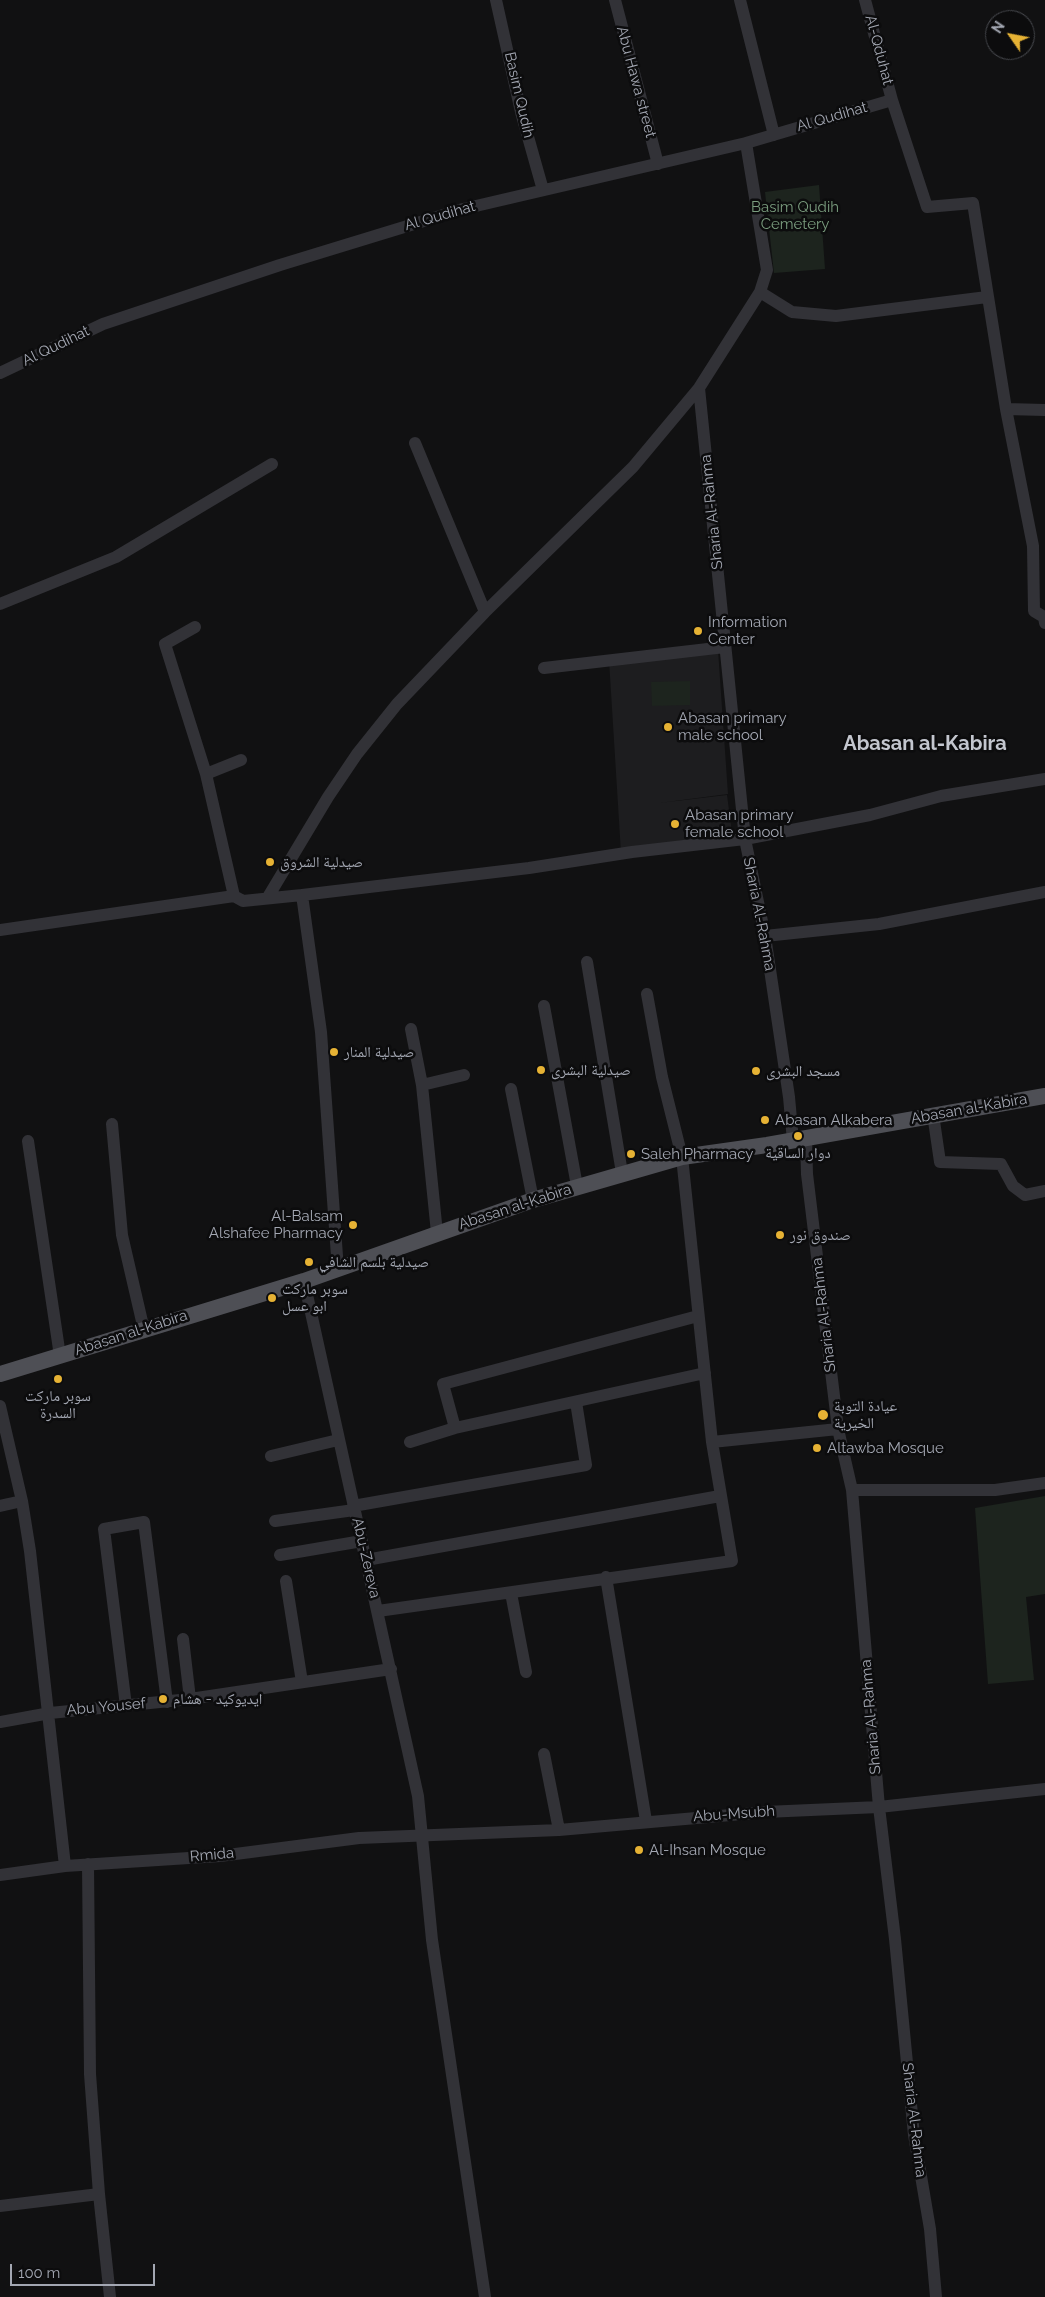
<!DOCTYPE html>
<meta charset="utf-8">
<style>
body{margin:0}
#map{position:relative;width:1045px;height:2297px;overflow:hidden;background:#111112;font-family:Raleway,sans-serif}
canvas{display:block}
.north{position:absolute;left:985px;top:10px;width:50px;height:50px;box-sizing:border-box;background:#0c0c0d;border:1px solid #484a4f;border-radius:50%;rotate:303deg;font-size:14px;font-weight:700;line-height:20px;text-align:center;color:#a3a7b2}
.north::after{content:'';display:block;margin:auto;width:18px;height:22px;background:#e6b234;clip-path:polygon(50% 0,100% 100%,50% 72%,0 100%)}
.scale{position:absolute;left:10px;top:2264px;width:145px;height:22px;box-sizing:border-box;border:2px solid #a3a7b2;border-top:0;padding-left:6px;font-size:15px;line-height:18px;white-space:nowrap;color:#a3a7b2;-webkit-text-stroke:4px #0c0c0d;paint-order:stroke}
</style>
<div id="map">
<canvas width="1045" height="2297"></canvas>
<div class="north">N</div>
<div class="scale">100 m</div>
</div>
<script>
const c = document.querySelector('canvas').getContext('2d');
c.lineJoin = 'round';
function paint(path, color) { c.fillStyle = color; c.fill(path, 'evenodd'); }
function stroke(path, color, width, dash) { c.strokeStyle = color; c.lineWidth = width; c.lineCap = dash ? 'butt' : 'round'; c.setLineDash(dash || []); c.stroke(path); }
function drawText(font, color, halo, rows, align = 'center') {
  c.font = font + ' Raleway,"Noto Naskh Arabic",sans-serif'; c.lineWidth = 5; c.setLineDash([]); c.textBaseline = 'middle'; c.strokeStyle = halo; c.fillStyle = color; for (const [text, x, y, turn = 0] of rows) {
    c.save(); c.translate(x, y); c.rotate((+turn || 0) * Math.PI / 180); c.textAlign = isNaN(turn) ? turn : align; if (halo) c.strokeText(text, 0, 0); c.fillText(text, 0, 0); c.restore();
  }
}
paint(new Path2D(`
 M718 650 728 794 659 803 727 795 733 840 621 853 609 660Z`), '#1d1d1f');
paint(new Path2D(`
 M819 185 825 269 774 273 765 192Z
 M690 681V705L652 706 651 682Z
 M1045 1496V1594L1026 1597 1034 1680 988 1684 975 1508Z`), '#1d241e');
stroke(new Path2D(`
 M496 0 521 112 543 190
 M615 0 658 164
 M740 0 774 135
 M865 0 892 100 927 207 973 203 1006 409 1033 546 1034 611 1044 617 1045 623
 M760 292 792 312 836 316 987 297
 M0 373 103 324 280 265 463 209 746 143 892 100
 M699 388 745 839 765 936 789 1097 793 1141
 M1006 409 1045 410
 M415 443 485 612
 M0 604 116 557 272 464
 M195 627 165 644 206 774 234 896
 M544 668 725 647
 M206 774 241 760
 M302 895 321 1032 338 1270
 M268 897 328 797 357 754 397 704 485 612 633 467 699 388 760 292 767 270 746 143
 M0 930 234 896 243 901 302 895 529 868 632 852 745 839 870 815 941 796 1045 779
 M765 936 879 924 1045 892
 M587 962 622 1173
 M544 1006 577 1186
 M411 1029 422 1085 437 1233
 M422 1085 464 1075
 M511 1089 533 1200
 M933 1114 940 1162 1001 1164 1013 1186 1025 1195 1045 1191
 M112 1124 122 1235 144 1330
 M806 1138 807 1174 838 1429 852 1490 879 1807 895 1939 914 2135 930 2229 936 2297
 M28 1141 60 1356
 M304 1281 418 1796 432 1940 485 2297
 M0 1406 22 1501 30 1551 65 1866
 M455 1428 443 1384 698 1316
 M410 1442 455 1428 705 1373
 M712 1442 838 1429
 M271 1456 338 1440
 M852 1490H995L1045 1483
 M0 1506 22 1501
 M353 1506 586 1465 576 1402
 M275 1521 354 1510
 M280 1555 362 1541
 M366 1560 720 1496
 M606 1577 646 1821
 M286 1581 302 1682
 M511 1593 526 1672
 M378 1611 732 1561 712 1442 682 1157 662 1077 647 994
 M183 1639 190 1699
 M126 1706 104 1529 144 1522 167 1702
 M0 1722 50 1713 190 1699 391 1669
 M544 1754 559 1830
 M88 1864 90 2074 99 2194 110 2297
 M0 1875 65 1866 220 1856 359 1838 559 1830 765 1812 879 1807 1045 1789
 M0 2206 99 2194`), '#323237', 12);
stroke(new Path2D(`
 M0 1374 304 1281 533 1200 682 1157 767 1145 1045 1096`), '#4e4f55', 16);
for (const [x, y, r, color] of [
 [698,631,5,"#e6b234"],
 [668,727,5,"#e6b234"],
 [675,824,5,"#e6b234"],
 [270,862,5,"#e6b234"],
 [334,1052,5,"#e6b234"],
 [541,1070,5,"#e6b234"],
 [756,1071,5,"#e6b234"],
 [765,1120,5,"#e6b234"],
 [798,1136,5,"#e6b234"],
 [631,1154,5,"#e6b234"],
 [353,1225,5,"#e6b234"],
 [780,1235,5,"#e6b234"],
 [309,1262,5,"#e6b234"],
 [272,1298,5,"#e6b234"],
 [58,1379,5,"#e6b234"],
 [823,1415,6,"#e6b234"],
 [817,1448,5,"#e6b234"],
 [163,1699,5,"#e6b234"],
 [639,1850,5,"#e6b234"]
]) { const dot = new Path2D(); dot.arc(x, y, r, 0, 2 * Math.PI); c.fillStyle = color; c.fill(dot); stroke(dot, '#0c0c0d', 2); }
drawText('15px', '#a3a7b2', '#0c0c0d', [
 ["Al-Qduhat",879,50,75],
 ["Abu Hawa street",636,82,75],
 ["Basim Qudih",519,95,77],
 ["Al Qudihat",832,117,-16],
 ["Al Qudihat",440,216,-16],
 ["Al Qudihat",56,346,-26],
 ["Sharia Al-Rahma",712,512,-96],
 ["Sharia Al-Rahma",759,914,79],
 ["Abasan al-Kabira",969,1109,-10],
 ["Abasan al-Kabira",515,1207,-18],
 ["Sharia Al-Rahma",824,1315,-97],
 ["Abasan al-Kabira",131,1333,-18],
 ["Abu-Zereva",366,1558,77],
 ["Abu Yousef",106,1707,-5],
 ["Sharia Al-Rahma",871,1717,-95],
 ["Abu-Msubh",734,1814,-4],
 ["Rmida",212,1855,-5],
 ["Sharia Al-Rahma",914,2120,83]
]);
drawText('15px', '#7a9c7e', '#0c0c0d', [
 ["Basim Qudih",795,207],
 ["Cemetery",795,224]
]);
drawText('15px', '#a3a7b2', '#0c0c0d', [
 ["Information",708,622],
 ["Center",708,639],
 ["Abasan primary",678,718],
 ["male school",678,735],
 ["Abasan primary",685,815],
 ["female school",685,832],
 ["صيدلية الشروق",280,862],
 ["صيدلية المنار",344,1052],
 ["صيدلية البشرى",551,1070],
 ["مسجد البشرى",766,1071],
 ["Abasan Alkabera",775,1120],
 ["دوار الساقية",798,1153,"center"],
 ["Saleh Pharmacy",641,1154],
 ["Al-Balsam",343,1216,"right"],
 ["Alshafee Pharmacy",343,1233,"right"],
 ["صندوق نور",790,1235],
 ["صيدلية بلسم الشافي",319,1262],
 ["سوبر ماركت",282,1289],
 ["ابو عسل",282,1306],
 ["سوبر ماركت",58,1396,"center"],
 ["السدرة",58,1413,"center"],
 ["عيادة التوبة",834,1406],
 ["الخيرية",834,1423],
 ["Altawba Mosque",827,1448],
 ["ايديوكيد - هشام",173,1699],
 ["Al-Ihsan Mosque",649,1850]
], 'left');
drawText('bold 20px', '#c3c6ce', '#0c0c0d', [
 ["Abasan al-Kabira",925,744]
]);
</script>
